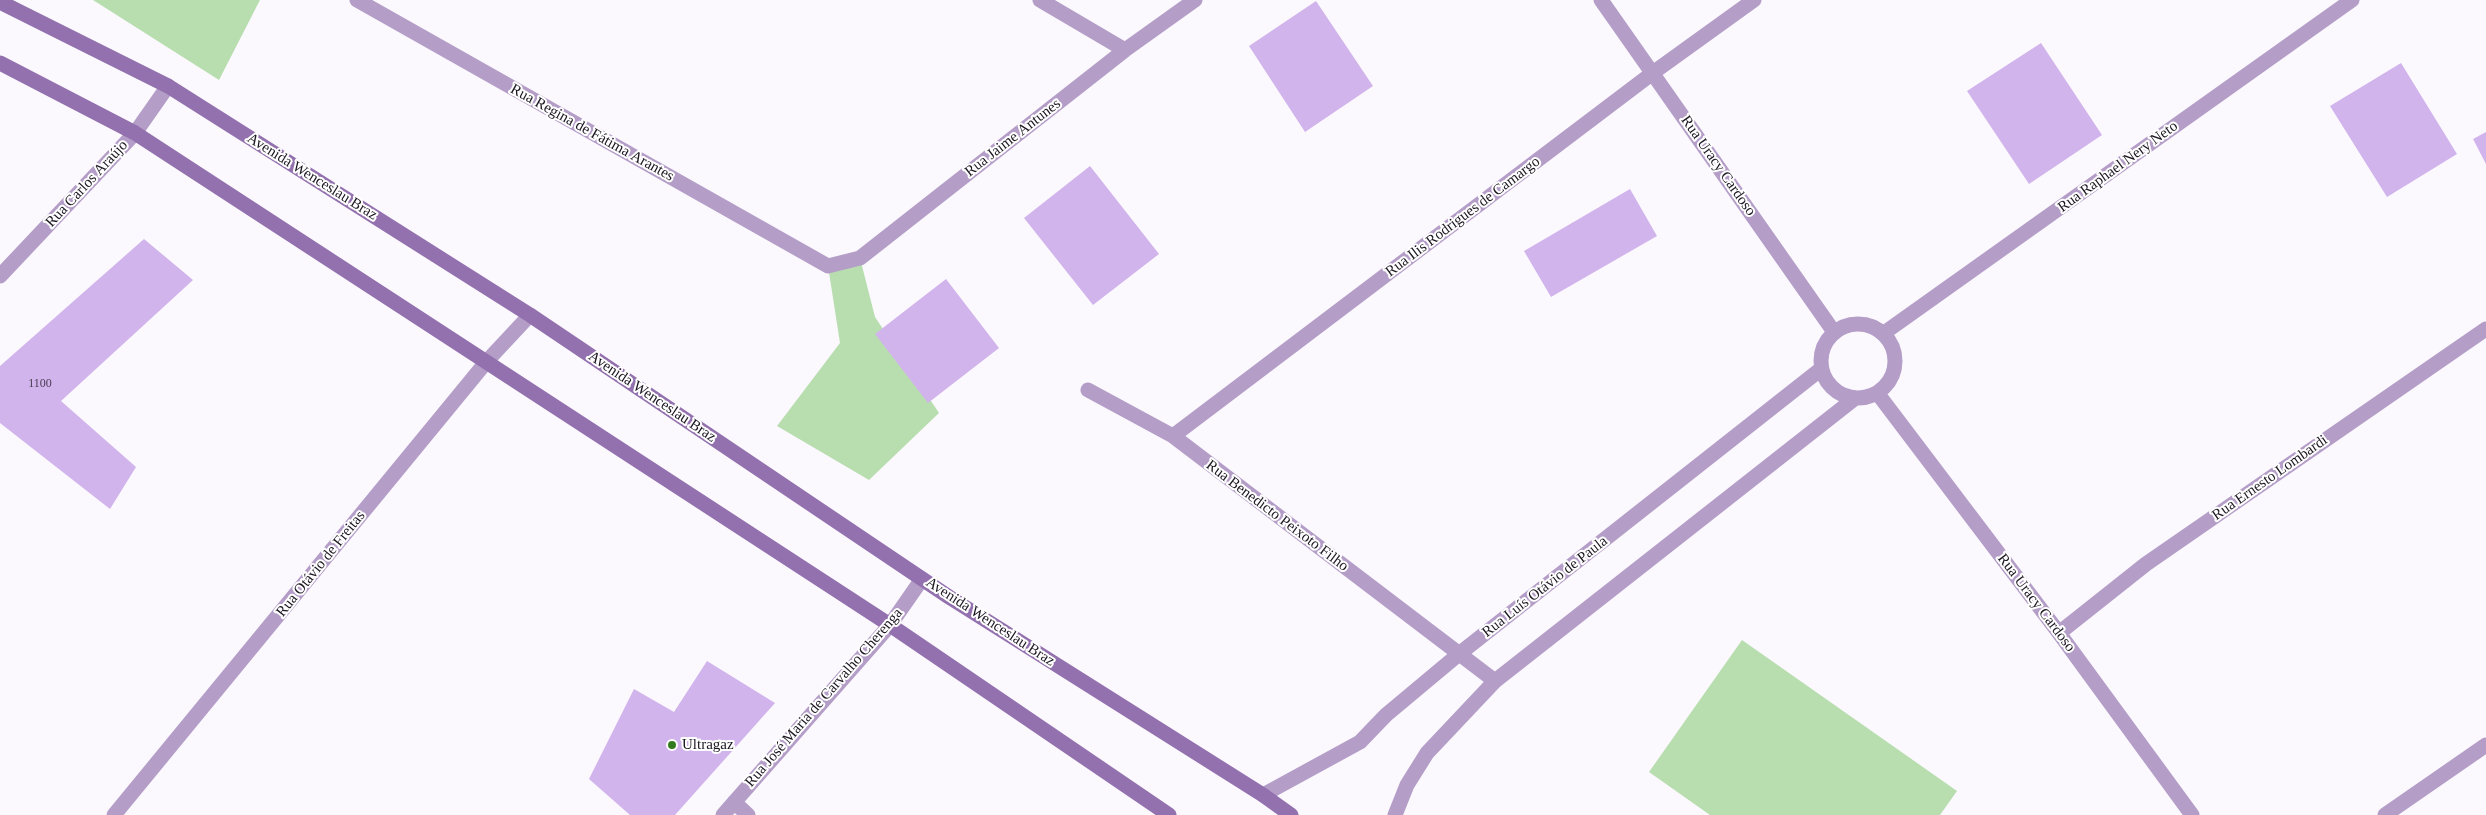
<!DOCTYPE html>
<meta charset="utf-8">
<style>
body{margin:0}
canvas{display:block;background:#fbf8fe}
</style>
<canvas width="2486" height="815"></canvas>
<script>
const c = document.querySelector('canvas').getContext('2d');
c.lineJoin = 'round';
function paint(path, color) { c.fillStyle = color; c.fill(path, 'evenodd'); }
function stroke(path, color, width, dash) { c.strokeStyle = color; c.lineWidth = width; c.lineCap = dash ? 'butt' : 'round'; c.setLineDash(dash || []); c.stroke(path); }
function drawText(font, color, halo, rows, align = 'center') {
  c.font = font + ' "Times New Roman",serif'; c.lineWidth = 4; c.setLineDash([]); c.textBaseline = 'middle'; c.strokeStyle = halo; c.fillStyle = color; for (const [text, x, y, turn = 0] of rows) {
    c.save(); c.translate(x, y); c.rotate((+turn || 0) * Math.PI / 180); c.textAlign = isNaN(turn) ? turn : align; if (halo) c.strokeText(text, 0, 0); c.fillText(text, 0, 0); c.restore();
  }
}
paint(new Path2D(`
 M93 0H260L219 80Z
 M860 258 875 317 939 413 869 480 777 426 840 343 828 266Z
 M1742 640 1957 791 1940 815H1710L1649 772Z`), '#b8deaf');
paint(new Path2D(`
 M1316 1 1373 86 1305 132 1249 46Z
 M2041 43 2102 135 2029 184 1967 91Z
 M2401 63 2457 154 2387 197 2330 106Z
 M2486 132V164L2473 139Z
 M1090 166 1159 254 1093 305 1024 218Z
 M1630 189 1657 236 1551 297 1524 251Z
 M144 239 193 280 61 401 136 467 110 509 0 423V366Z
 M946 279 999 348 928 403 875 334Z
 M707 661 775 703 675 815H630L589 779 634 689 674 712Z`), '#d2b4ec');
stroke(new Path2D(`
 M357 0 828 266 860 258 1125 50 1195 0
 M1040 0 1125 50
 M1601 0 1834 332
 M0 276 135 133 168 86
 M1821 361a37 37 0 1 1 74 0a37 37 0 1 1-74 0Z
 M1884 333 2352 0
 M1088 390 1173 436 1495 681
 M1878 394 2059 633 2192 815
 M1173 436 1654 72 1754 0
 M2059 633 2146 564 2486 329
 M1263 795 1360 742 1386 715 1459 654 1821 369
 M734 802 748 815
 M114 815 487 361 530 315
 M723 815 890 625 922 579
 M1395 815 1407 785 1427 753 1495 681 1854 399
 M2385 815 2486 745`), '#b49ec8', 15);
stroke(new Path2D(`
 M0 2 168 86 530 315 949 597 1263 795 1291 815
 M0 63 135 133 890 625 1169 815`), '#9371ae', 15);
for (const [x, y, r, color] of [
 [672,745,5,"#347b1f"]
]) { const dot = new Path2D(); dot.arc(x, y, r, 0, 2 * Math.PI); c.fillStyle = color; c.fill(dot); stroke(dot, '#fff', 2); }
drawText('12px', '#493d53', null, [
 ["1100",40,384]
]);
drawText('15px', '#1b1520', '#fff', [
 ["Rua Regina de Fátima Arantes",592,133,29],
 ["Rua Jaime Antunes",1013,138,-38],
 ["Rua Uracy Cardoso",1718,166,55],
 ["Rua Raphael Nery Neto",2118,167,-36],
 ["Avenida Wenceslau Braz",312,177,32],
 ["Rua Carlos Araújo",87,184,-47],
 ["Rua Ilis Rodrigues de Camargo",1463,217,-37],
 ["Avenida Wenceslau Braz",652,397,34],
 ["Rua Ernesto Lombardi",2270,478,-35],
 ["Rua Benedicto Peixoto Filho",1277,516,37],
 ["Rua Otávio de Freitas",321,564,-51],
 ["Rua Luís Otávio de Paula",1545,587,-38],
 ["Rua Uracy Cardoso",2036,603,53],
 ["Avenida Wenceslau Braz",990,622,33],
 ["Rua José Maria de Carvalho Cherenga",824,698,-49]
]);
drawText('15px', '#1b1520', '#fff', [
 ["Ultragaz",682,745]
], 'left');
</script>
